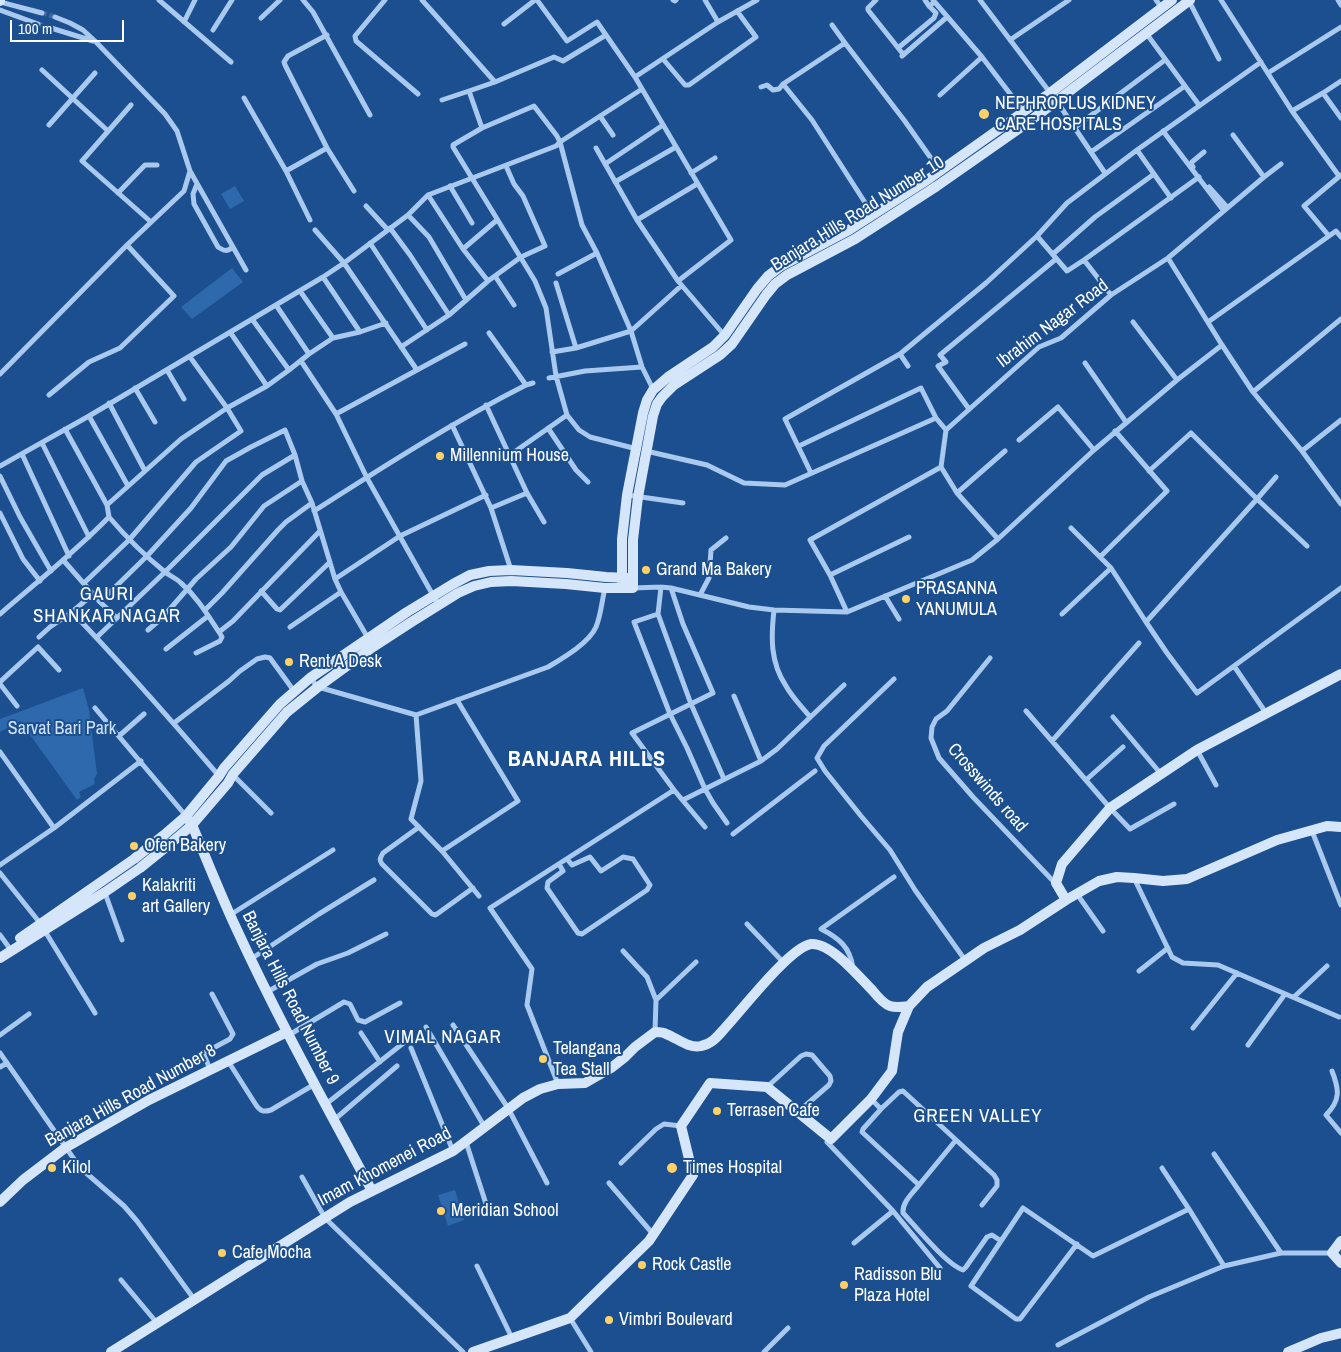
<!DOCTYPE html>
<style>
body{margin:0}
#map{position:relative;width:1341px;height:1352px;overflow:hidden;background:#1b4f8f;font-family:"Archivo Narrow",sans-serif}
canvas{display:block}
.scale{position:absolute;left:10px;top:20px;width:114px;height:22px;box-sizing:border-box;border:2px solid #fff;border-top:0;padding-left:6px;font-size:15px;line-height:18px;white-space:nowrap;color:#fff;-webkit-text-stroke:4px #1b4f8f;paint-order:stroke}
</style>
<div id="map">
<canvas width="1341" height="1352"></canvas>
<div class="scale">100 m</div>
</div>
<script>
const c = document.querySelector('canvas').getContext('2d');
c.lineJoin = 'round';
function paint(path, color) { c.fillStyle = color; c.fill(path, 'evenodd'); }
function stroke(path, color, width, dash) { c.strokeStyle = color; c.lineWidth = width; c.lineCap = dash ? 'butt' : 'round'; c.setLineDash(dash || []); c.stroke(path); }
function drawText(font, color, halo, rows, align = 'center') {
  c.font = font + ' "Archivo Narrow",sans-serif'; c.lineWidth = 4; c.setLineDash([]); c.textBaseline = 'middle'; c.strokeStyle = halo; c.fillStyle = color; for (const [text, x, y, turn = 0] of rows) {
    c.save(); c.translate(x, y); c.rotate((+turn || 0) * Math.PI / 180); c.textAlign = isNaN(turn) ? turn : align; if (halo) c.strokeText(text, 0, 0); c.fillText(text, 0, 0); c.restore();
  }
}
paint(new Path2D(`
 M235 186 244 201 230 209 221 194Z
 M232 268 243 282 192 319 181 307Z
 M83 688 89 710 97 774 94 779 95 784 79 792 81 797 77 800 20 721 0 732V719Z
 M455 1190 464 1220 448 1226 438 1195Z`), '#2e69ad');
stroke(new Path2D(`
 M42 13 55 17
 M38 24 51 28`), '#3d69a0', 5, [5, 2.5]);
stroke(new Path2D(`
 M159 0 231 62
 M303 0 313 12 370 115
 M385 0 355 36 356 41 418 94
 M422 0 495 82
 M537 0 567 41 597 22 635 77 731 240 678 281
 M673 0 675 1 676 0
 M876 0 868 8V10L903 54
 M925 0 929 6 932 4
 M933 0 982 57 1024 112
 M980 0 1051 94
 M1156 0 1162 8
 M1221 0 1292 111 1339 176
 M1338 0 1341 5
 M1189 1 1219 59
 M0 2 42 13
 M0 10 38 24
 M55 17 70 23 83 30 96 42 165 114 177 131 190 171 246 270
 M261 18 280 0
 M184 22 195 0
 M718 22 757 0
 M504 24 535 0
 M832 25 845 43
 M51 28 93 41
 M213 30 232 0
 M1146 33 1199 105
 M327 35 288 56 284 62 285 65 327 148 354 191
 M1010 40 1069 0
 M898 48 934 18 936 13 929 6
 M902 56 947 17
 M663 59 685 85H689L756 37 737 11
 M42 70 108 131
 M1268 73 1341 27
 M635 77 718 22 705 0
 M761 87 767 85 773 90 779 89 783 84
 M1323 93 1341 118
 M940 95 982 57
 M244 98 286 171 310 220
 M442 100 469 91
 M1056 100 1105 173
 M131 105 82 161 151 222
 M1292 111 1323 93 1341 81
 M600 116 613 135
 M49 125 95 73
 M482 128 469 91 495 82 554 57 563 61 606 35
 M1074 128 1165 60
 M1163 131 1223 210
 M1233 135 1264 177
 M596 148 637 220 678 281 725 336
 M1137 150 1171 198
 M1091 152 1185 86
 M605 164 663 125
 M1193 167 1191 164 1192 162 1204 152
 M286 171 327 148
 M691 173 715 158
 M615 182 676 147
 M197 184 193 194 194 204 218 247C224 251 227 252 233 247
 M450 186 472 223
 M1209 187 1227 207
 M118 193 145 165H157
 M428 195 463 249 488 281
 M366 206 388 230
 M408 215 429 237 466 300
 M873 215 812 120 783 84 845 43 904 120 940 171
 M637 220 697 184
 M390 228 410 255 449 315
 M315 230 344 263 417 370
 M1037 236 1067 271 1084 260 1111 295
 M1329 236 1304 206 1341 175
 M370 243 427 330
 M463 249 497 220
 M1053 254 1095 217 1154 174
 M1168 258 1222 345 1253 392 1302 451 1341 504
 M1084 260 1199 177
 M558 274 597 253
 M495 276 514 305
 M323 277 360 332
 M556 283 576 348
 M300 291 333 338
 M276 305 309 354
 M252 319 289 370
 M1133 322 1177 380
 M1208 322 1336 231 1341 237
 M230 332 267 386
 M489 333 526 385
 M401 347 449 315 488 281 521 257 545 246 523 196 514 184 506 166
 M552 352 576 348 631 331 681 286
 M900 354 908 366
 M301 361 336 414 367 478 439 606
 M1085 363 1126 422
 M167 370 184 399
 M0 374 127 245 184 191 190 171
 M549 378 585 371 642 367
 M135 388 155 422
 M1253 392 1341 319
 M49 395 89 362 120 348 174 296 127 245
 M109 403 145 471
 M486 405 527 493 544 522
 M969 409 938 366 946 362 940 355 1056 259
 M336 414 465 344
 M89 416 128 486
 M452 425 491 508 511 570
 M548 428 576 470 588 482
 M65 429 107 505
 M1019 440 1058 407 1094 450
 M42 443 89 537
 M799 446 921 388 936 418 946 430
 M637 449 590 437 579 430 567 415 556 376 546 308 535 281 453 147V145L482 128 534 106 557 136 560 142 582 225 597 253 631 331 642 367 653 389
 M646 451 707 465 744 483 785 485 936 418
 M1302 451 1341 420
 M22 454 69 556
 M510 455 567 415
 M0 466 89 416 323 277 344 263 408 215 428 195 556 146 560 142 642 89
 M1149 471 1191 433 1257 499 1307 546
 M811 473 785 419 900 354 986 283 1037 236 1067 203 1137 150 1261 62
 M0 476 20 517 51 571
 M1276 477 1257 499 1146 622 1167 653 1197 693 1341 588
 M957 493 1005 451
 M627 495 683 503
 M491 508 527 493
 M314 511C383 467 453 422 526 385L533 383
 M0 513 23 559 40 581
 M109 517C126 537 144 555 165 572 170 576 176 578 181 583 197 597 207 614 219 632L233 621 320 531
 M1071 528 1100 557
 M998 539 957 493 941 467 946 430 1039 347 1061 338 1111 295 1168 258 1264 177 1281 164
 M64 561 100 602 117 618
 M1111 568 1146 622
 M830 575 909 537
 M335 579 400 536 486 495
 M84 583 129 540 196 462 241 431 227 408 190 357
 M661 587 658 614 691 704 724 779
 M633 588 661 587 671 588 749 607 774 610 847 612 972 560 998 539 1094 450 1177 380 1222 345
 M671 588 683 624 713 693 632 733 674 790 705 827
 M261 591 277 609 280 610 330 562
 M700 595 709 578 711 550 726 538
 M885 596 899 619
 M100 602 147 556 191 508 226 461 251 447 285 430 295 455 302 481 312 503 335 579 341 592 368 638
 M205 610 222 593 278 530 286 522 312 503
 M774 610C771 637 770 662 786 686 792 697 802 707 810 717
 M72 612C123 665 171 720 219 776
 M847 612 830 575 810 540 941 467
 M0 614C37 582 75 552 109 517L107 505 181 439 227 408 267 386 289 370 309 354 333 338 360 332 386 323
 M658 614 634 622 670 714 687 748 705 789 713 803 727 823
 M1062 614 1111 568 1100 557 1167 491 1115 431
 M290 627 341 592
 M148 630 163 617 196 579 231 547 264 506 302 481
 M39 637 50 627 72 612 93 594
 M97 637 165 572 262 475 295 455
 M166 649 208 616
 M196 653 220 641 222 637 219 632
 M990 658 947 711 936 719 932 727 931 738 939 758 973 797 1055 883
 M1234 666 1266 713
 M310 678 318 687 416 715 548 667C563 658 589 643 596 627 601 615 602 600 605 588
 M894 679 824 746 817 758 825 771 861 816 890 850 915 890 965 960
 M0 682 38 647 59 670
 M0 684 17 706
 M734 696 761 761
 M95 708 186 816
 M1026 711 1110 808 1130 829 1174 804
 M416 715 421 781 411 819 442 851 479 896
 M1113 717 1161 774
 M174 723 229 681 240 671 257 659 265 657 270 658 294 691
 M119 736 144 714
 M1052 741 1139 643
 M1197 750 1216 785
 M0 752 54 828
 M233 775 271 813
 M1086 780 1123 747
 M683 800 761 761 777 749 844 685
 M419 827 383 853C380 858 379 860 382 864L432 914 435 915 437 914 473 888
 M1312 831 1341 905
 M733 834 815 771
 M442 851 518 801 457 700
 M559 864 563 871 548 882 547 888 578 933 582 934 647 890 650 885 633 859 623 857 601 871 590 857 572 865 567 859
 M0 865 54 828 141 761
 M0 873 40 923 95 1013
 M1134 878 1172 957 1183 963 1218 965 1339 1017
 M105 893 122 940
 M1077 894 1103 931
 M230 915 333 850
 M747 924 783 962
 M0 935 8 946
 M623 951 647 977 656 1000 655 1032
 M251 959 319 914 374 880
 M853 968C850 947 839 938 821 929L894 877
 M1139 971 1168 948
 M267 992 317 964 348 953 386 934
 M1294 997 1327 966
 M656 1000 696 962
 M453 1025 508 1108 547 1183
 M426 1027 484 1126
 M1193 1028 1237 973
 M361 1033 380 1062
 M0 1035 29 1014
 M289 1035 344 1002 350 1004 358 1020 365 1022 400 1003
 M1248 1045 1285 994
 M411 1048 453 1151
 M0 1053 76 1162 85 1172 124 1206 137 1221 194 1299
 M228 1061 256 1105C261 1112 264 1112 271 1110L315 1084
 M0 1067 7 1063
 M210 1069 204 1055V1053L230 1039 233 1034 212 994
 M1332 1071C1339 1089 1341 1100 1326 1115L1341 1133
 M558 1084 527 1005 532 969 490 908 674 790
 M767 1087 801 1056 806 1054 812 1055 830 1076 831 1081 829 1085 798 1112
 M871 1099 881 1109 899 1092 903 1091 994 1175 997 1180V1186L982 1205
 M326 1104 406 1041
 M881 1109 863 1129 862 1132 919 1185 956 1140
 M334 1120 397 1066
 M466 1142 487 1207
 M827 1142 893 1211 940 1268
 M1214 1154 1281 1253
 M621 1163 656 1129 664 1124 681 1126
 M1162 1168 1189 1209 1224 1266
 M302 1177 325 1218 463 1352
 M609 1183 653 1234
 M919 1185C913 1193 902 1202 903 1213 916 1227 946 1264 963 1270L966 1267 987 1237 992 1235 1001 1241
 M854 1243 893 1211
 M1077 1244 1020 1319H1016L971 1286 1023 1208 1093 1256 1189 1209
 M477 1266 512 1338
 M121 1280 157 1323
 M570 1318 591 1352
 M1058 1345 1149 1297 1224 1266 1281 1253H1332
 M764 1352 788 1328`), '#a9c9ee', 5);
stroke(new Path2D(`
 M0 1V0
 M622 588V539L627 495 643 413 647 400 653 390 668 377 713 347 725 335 757 289 768 276 781 266 849 230 930 178 1050 93 1172 0
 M189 820 192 825C207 860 221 896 237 930 278 1019 326 1105 372 1191
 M1066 900 1099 881 1117 877 1134 878 1163 881 1187 879 1277 840 1327 826 1341 827
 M20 938 134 859 164 835 186 816 219 776 224 768 280 704 310 678 407 612 453 584 470 575 489 571 511 570 567 573 606 577 627 578
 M0 958 105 892 140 868 171 843 192 825 228 783 233 774 287 712 318 687 373 647 413 621 458 593 474 586 491 582 511 581 566 584 605 588H633V540L638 497 653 416 657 404 662 397 674 385 720 355 732 344 766 295 775 284 787 275 855 239 937 186 1030 121 1190 0
 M0 1202 23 1180 65 1148 149 1100 287 1032
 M1341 1241 1332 1253 1341 1263
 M111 1352 350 1202 453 1151 523 1098 540 1089 558 1084 585 1083 611 1068 625 1057 635 1047 655 1032C659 1032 663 1032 666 1034 677 1038 689 1049 701 1046 712 1044 718 1036 725 1028 742 1010 789 948 811 944 831 942 860 978 873 991 877 996 884 1004 890 1006 896 1008 902 1007 909 1006
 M473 1352 570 1318 649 1241 693 1175 681 1126 710 1083 767 1087 831 1139 871 1099 892 1071 898 1032 909 1006 927 987 984 948 1020 930 1066 900 1056 883 1062 864 1110 808 1197 750 1341 674
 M1288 1352 1321 1338 1341 1333`), '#d6e6fa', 10);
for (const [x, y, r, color] of [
 [984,114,6,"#ffd166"],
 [440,456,5,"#ffd166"],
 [646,570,5,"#ffd166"],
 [906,599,5,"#ffd166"],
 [289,662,5,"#ffd166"],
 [134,846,5,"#ffd166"],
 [132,896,5,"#ffd166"],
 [543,1059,5,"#ffd166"],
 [717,1111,5,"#ffd166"],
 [52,1168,5,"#ffd166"],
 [672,1168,6,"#ffd166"],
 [441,1211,5,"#ffd166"],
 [222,1253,5,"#ffd166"],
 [642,1265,5,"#ffd166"],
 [844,1285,5,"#ffd166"],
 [609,1320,5,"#ffd166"]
]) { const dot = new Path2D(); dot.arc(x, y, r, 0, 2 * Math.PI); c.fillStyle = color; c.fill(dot); stroke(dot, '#1b4f8f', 2); }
drawText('18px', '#fff', '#1b4f8f', [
 ["NEPHROPLUS KIDNEY",995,104],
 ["CARE HOSPITALS",995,125],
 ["Millennium House",450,456],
 ["Grand Ma Bakery",656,570],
 ["PRASANNA",916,589],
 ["YANUMULA",916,610],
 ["Rent A Desk",299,662],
 ["Ofen Bakery",144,846],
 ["Kalakriti",142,886],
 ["art Gallery",142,907],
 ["Telangana",553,1049],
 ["Tea Stall",553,1070],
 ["Terrasen Cafe",727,1111],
 ["Kilol",62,1168],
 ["Times Hospital",683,1168],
 ["Meridian School",451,1211],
 ["Cafe Mocha",232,1253],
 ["Rock Castle",652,1265],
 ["Radisson Blu",854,1275],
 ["Plaza Hotel",854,1296],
 ["Vimbri Boulevard",619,1320]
], 'left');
drawText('18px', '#fff', '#1b4f8f', [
 ["Banjara Hills Road Number 10",858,214,-32],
 ["Ibrahim Nagar Road",1053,324,-37],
 ["Crosswinds road",987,788,49],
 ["Banjara Hills Road Number 9",290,998,63],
 ["Banjara Hills Road Number 8",131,1096,-29],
 ["Imam Khomenei Road",385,1167,-28]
]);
drawText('18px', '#cfe3fa', '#1b4f8f', [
 ["Sarvat Bari Park",62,729]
]);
c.letterSpacing = '1px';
drawText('19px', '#fff', '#1b4f8f', [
 ["GAURI",107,595],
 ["SHANKAR NAGAR",107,617],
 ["VIMAL NAGAR",443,1038],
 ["GREEN VALLEY",978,1117]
]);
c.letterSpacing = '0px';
c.letterSpacing = '1px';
drawText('bold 22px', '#fff', '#1b4f8f', [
 ["BANJARA HILLS",587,760]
]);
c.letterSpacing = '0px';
</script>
